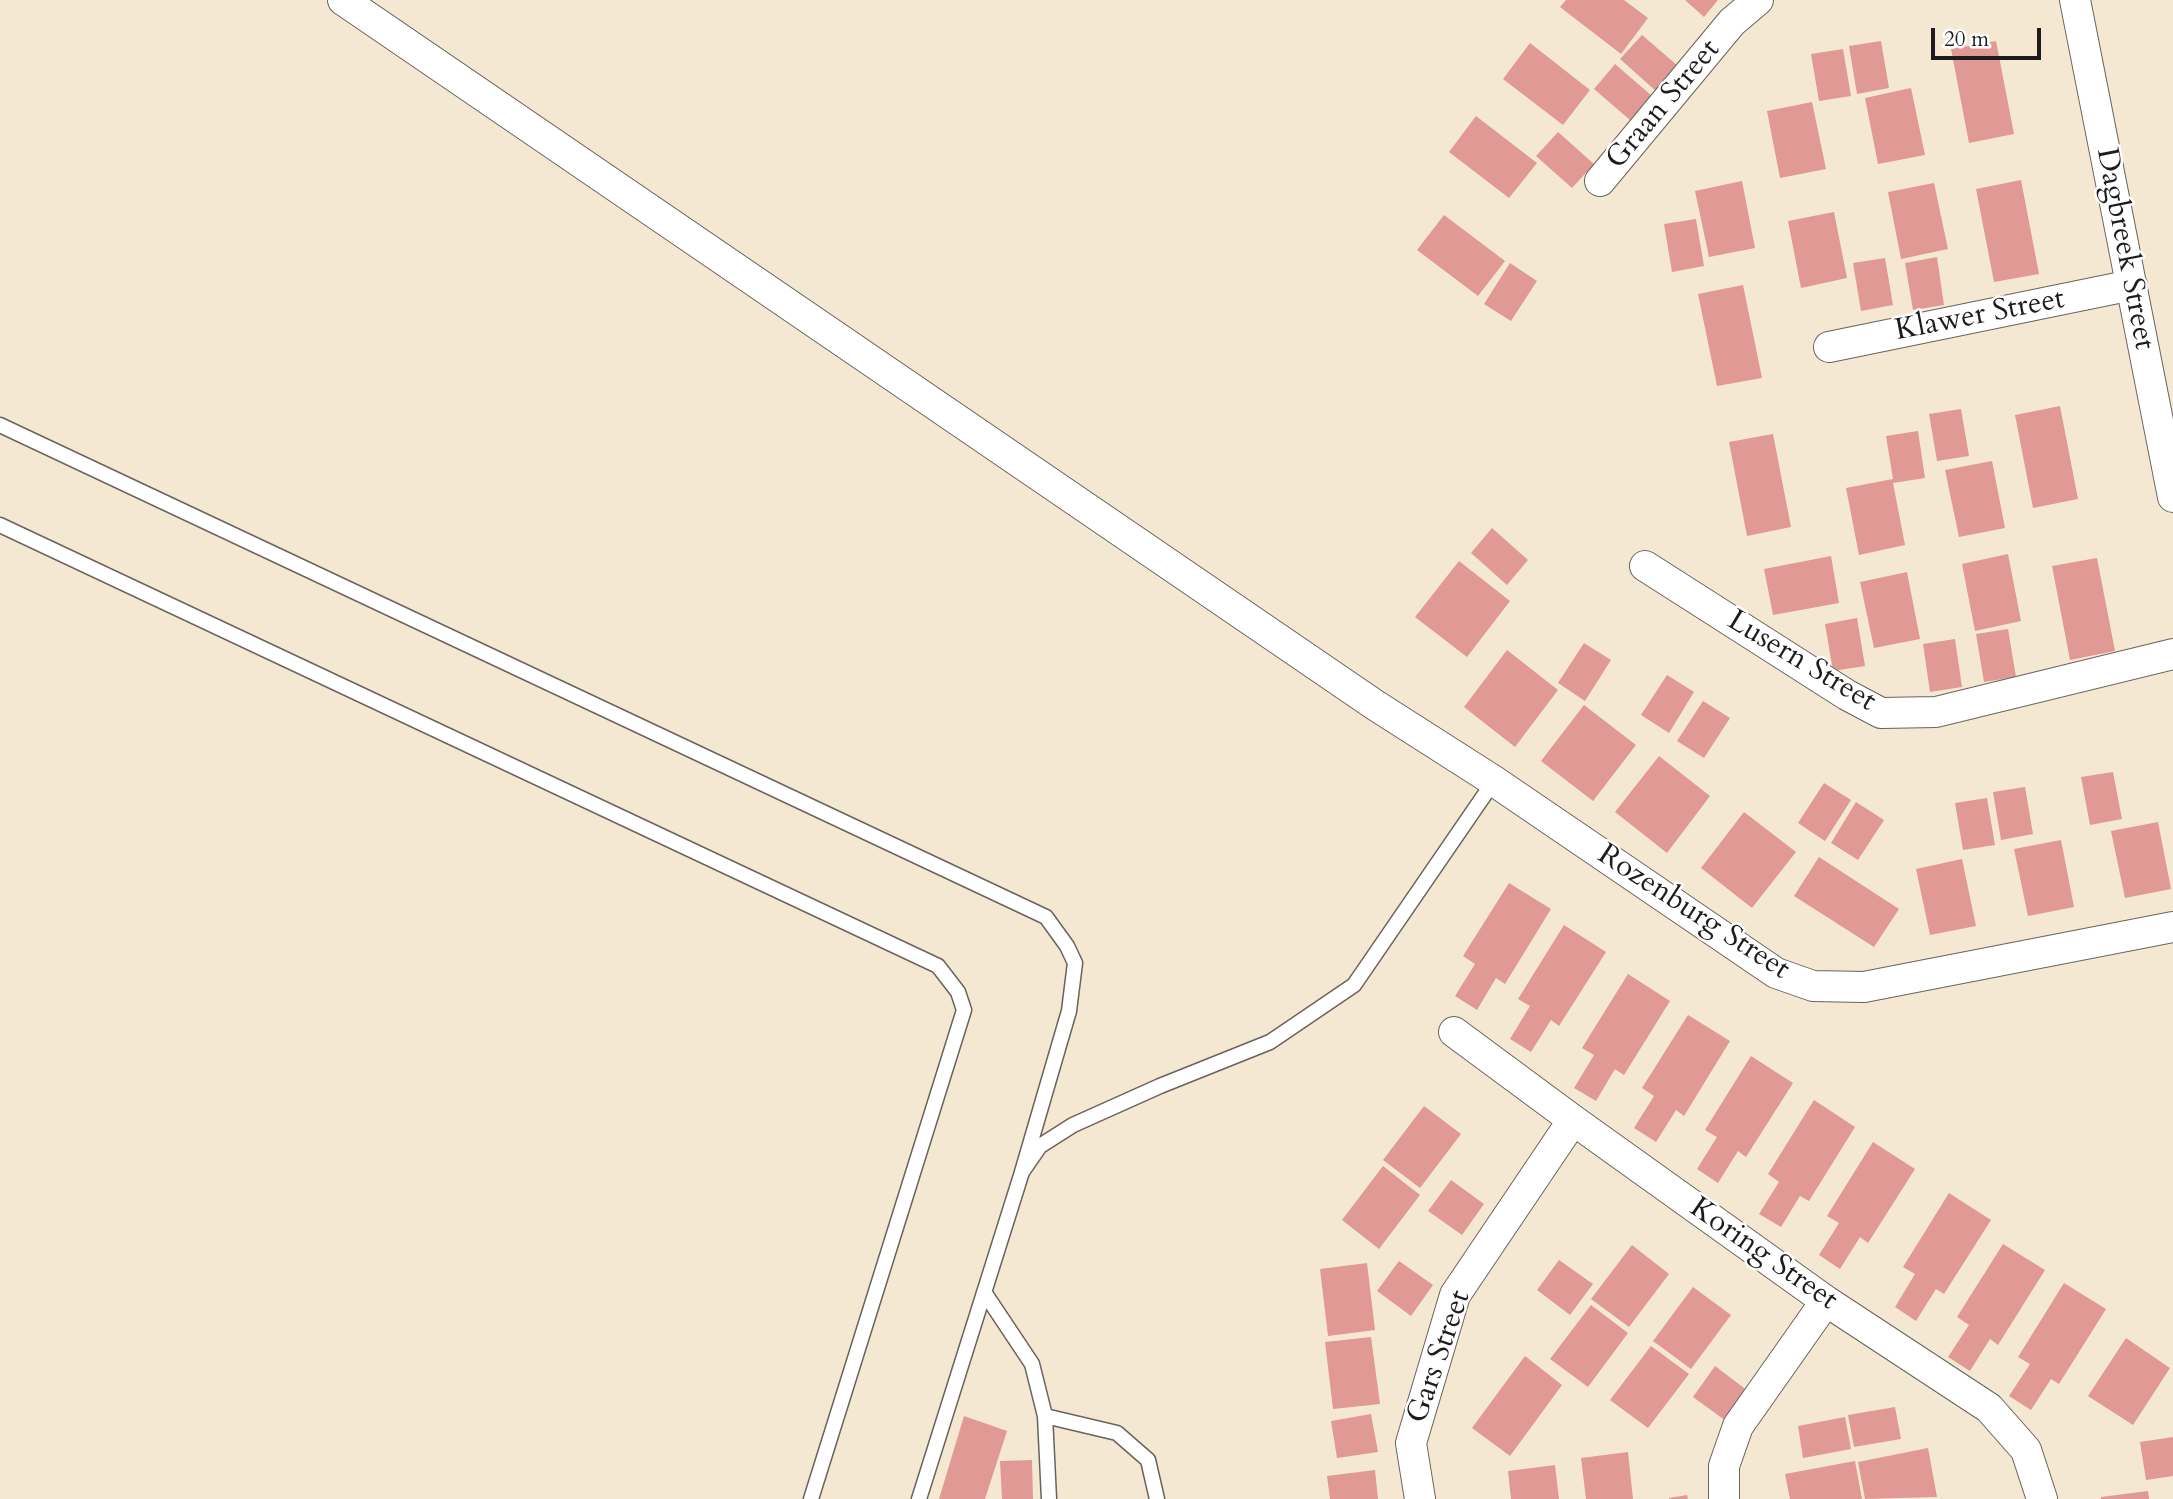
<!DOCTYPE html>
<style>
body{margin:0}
#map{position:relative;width:2173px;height:1499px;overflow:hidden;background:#f5e8d2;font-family:Cardo,serif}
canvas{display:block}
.scale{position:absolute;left:1931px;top:28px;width:110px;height:32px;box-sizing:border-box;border:4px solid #1c1c1c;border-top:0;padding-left:9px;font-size:21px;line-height:24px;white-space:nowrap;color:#1c1c1c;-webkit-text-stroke:5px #fff;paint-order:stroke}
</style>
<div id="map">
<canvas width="2173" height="1499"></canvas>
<div class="scale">20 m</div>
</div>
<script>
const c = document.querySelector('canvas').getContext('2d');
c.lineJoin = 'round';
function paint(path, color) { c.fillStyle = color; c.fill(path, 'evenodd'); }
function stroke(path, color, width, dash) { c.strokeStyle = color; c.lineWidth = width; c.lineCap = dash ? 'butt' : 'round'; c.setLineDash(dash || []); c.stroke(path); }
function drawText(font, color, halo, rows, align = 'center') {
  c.font = font + ' Cardo,serif'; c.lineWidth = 5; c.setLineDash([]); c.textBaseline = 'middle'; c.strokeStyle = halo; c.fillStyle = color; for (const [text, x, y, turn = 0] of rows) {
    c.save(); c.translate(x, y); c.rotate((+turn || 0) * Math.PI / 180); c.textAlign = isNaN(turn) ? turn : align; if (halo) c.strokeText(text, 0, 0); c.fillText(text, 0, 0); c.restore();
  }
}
paint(new Path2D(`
 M1566 0H1624L1648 18 1621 54 1560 7Z
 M1685 0H1718L1704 17Z
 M1642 35 1678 66 1656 91 1620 59Z
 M1881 41 1889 88 1857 94 1849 46Z
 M1996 41 2014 134 1969 143 1951 49Z
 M1530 43 1590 90 1563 125 1503 79Z
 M1843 49 1851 96 1819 101 1811 54Z
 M1615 64 1652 96 1630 120 1594 89Z
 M1911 88 1925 155 1878 164 1865 98Z
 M1812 102 1826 169 1780 178 1767 111Z
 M1476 116 1537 163 1509 198 1449 152Z
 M1558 132 1594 164 1572 188 1536 156Z
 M2021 180 2039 274 1994 282 1976 189Z
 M1742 181 1755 248 1709 257 1695 191Z
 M1934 183 1948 249 1901 259 1888 192Z
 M1834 212 1847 278 1801 288 1788 221Z
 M1444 215 1505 261 1478 296 1417 250Z
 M1696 219 1704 266 1672 272 1664 224Z
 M1937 257 1944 305 1913 310 1905 263Z
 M1885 258 1893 305 1861 311 1853 263Z
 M1510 263 1537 281 1511 321 1484 304Z
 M1743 285 1762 378 1717 386 1698 294Z
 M2060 406 2078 499 2033 508 2015 415Z
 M1961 409 1969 456 1937 461 1929 414Z
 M1918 431 1925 478 1893 483 1905 545 1859 555 1846 488 1893 479 1886 436Z
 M1773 434 1791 527 1747 536 1729 442Z
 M1992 461 2005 528 1959 537 1945 470Z
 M1492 528 1528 560 1507 585 1471 553Z
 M2008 554 2021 621 1975 631 1962 564Z
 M1831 556 1839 603 1773 615 1764 569Z
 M2097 558 2115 651 2070 660 2052 566Z
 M1459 561 1510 601 1467 657 1415 617Z
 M1907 572 1920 639 1874 648 1860 582Z
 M1857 618 1865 666 1833 671 1825 624Z
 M2008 629 2016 677 1984 682 1976 634Z
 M1955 639 1962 687 1930 692 1923 644Z
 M1584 643 1611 660 1585 701 1558 683Z
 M1507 650 1558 690 1515 747 1464 707Z
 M1667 675 1694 692 1669 733 1641 715Z
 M1703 701 1730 718 1704 758 1677 741Z
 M1584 705 1636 745 1593 801 1541 761Z
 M1659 756 1710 796 1667 853 1615 812Z
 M2113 772 2122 819 2090 825 2081 777Z
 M1824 783 1851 800 1825 841 1798 823Z
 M2025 787 2033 834 2001 840 1993 792Z
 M1987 798 1995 845 1963 850 1955 803Z
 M1856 802 1884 820 1858 860 1831 843Z
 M1744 812 1796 852 1752 908 1701 868Z
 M2158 822 2171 889 2125 898 2111 831Z
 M2061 840 2074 907 2028 916 2014 849Z
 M1819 857 1899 909 1874 947 1794 896Z
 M1962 859 1976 926 1930 935 1916 869Z
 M1509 883 1551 909 1505 984 1496 978 1477 1010 1455 996 1475 964 1463 956Z
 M1564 925 1606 952 1559 1026 1551 1020 1531 1052 1510 1039 1530 1006 1518 999Z
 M1628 974 1670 1001 1624 1075 1615 1069 1596 1101 1574 1088 1594 1055 1582 1048Z
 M1688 1015 1730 1041 1684 1116 1676 1110 1656 1142 1634 1128 1654 1096 1642 1088Z
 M1751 1056 1793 1083 1746 1157 1738 1151 1718 1183 1697 1169 1717 1137 1705 1130Z
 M1814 1100 1855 1127 1809 1201 1800 1196 1781 1227 1759 1214 1779 1182 1768 1174Z
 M1424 1106 1461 1134 1420 1188 1383 1160Z
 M1873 1142 1915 1169 1868 1243 1860 1237 1840 1269 1819 1255 1839 1223 1827 1216Z
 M1383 1166 1420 1195 1379 1249 1342 1220Z
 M1451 1180 1484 1204 1462 1235 1428 1211Z
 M1949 1193 1991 1220 1944 1294 1936 1289 1916 1321 1895 1307 1915 1274 1903 1267Z
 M2003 1244 2045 1270 1998 1345 1990 1339 1970 1371 1948 1357 1969 1325 1957 1317Z
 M1632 1245 1669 1274 1629 1327 1591 1299Z
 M1559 1260 1593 1284 1570 1315 1537 1290Z
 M1399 1261 1433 1285 1411 1316 1377 1291Z
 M1367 1263 1375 1330 1328 1336 1320 1269Z
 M2064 1283 2106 1309 2059 1384 2051 1379 2031 1410 2009 1396 2030 1364 2018 1357Z
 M1693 1287 1731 1315 1691 1369 1653 1341Z
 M1591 1305 1628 1333 1588 1387 1550 1359Z
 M1371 1337 1380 1404 1333 1409 1325 1342Z
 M2126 1338 2170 1368 2133 1425 2088 1396Z
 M1651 1346 1689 1374 1648 1428 1610 1400Z
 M1525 1356 1562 1385 1510 1456 1472 1428Z
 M1715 1366 1748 1391 1726 1421 1693 1397Z
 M1895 1407 1901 1439 1854 1447 1848 1415Z
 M1371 1414 1378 1452 1337 1458 1331 1421Z
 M964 1416 1007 1431 985 1499H939Z
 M1845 1417 1851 1449 1803 1458 1798 1426Z
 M2173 1437V1476L2146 1480 2140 1442Z
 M1928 1448 1937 1497 1865 1499 1858 1462Z
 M1628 1452 1633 1499H1586L1581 1458Z
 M1032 1460 1033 1499H1002L1000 1461Z
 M1855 1461 1862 1499H1790L1785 1474Z
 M1555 1465 1559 1499H1511L1508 1471Z
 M1375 1470 1378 1499H1330L1327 1476Z
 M2148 1491 2149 1499H2101V1497Z
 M1687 1495 1688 1499H1669V1498Z`), '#e09995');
const lane = new Path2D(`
 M0 425 1046 917 1067 946 1075 963 1069 1011 1022 1172
 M0 525 938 966 958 992 964 1010 811 1499
 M984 1292 1032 1364 1045 1416 1049 1499
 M1045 1416 1117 1433 1148 1460 1157 1499
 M919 1499 1022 1172 1040 1146 1073 1125 1160 1086 1270 1042 1354 985 1494 781`);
const street = new Path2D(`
 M343 0 1375 705 1494 781 1776 973 1813 986 1864 987 2173 927
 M2075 0 2173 497
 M1600 181 1732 22 1758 0
 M1829 347 2132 285
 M1645 566 1847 695 1881 713 1936 712 2173 654
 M1454 1032 1573 1120 1826 1301 1989 1408 2026 1450 2042 1499
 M1420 1499 1411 1443 1455 1295 1573 1120
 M1724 1499V1466L1738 1426 1826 1301`);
stroke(lane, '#68635c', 17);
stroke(street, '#68635c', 32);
stroke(lane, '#fff', 14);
stroke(street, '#fff', 30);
drawText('30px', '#1c1c1c', '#fff', [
 ["Graan Street",1664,105,-50],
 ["Dagbreek Street",2124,249,79],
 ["Klawer Street",1980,316,-11],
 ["Lusern Street",1801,662,31],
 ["Rozenburg Street",1693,913,33],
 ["Koring Street",1763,1255,35],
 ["Gars Street",1440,1357,-71]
]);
</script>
